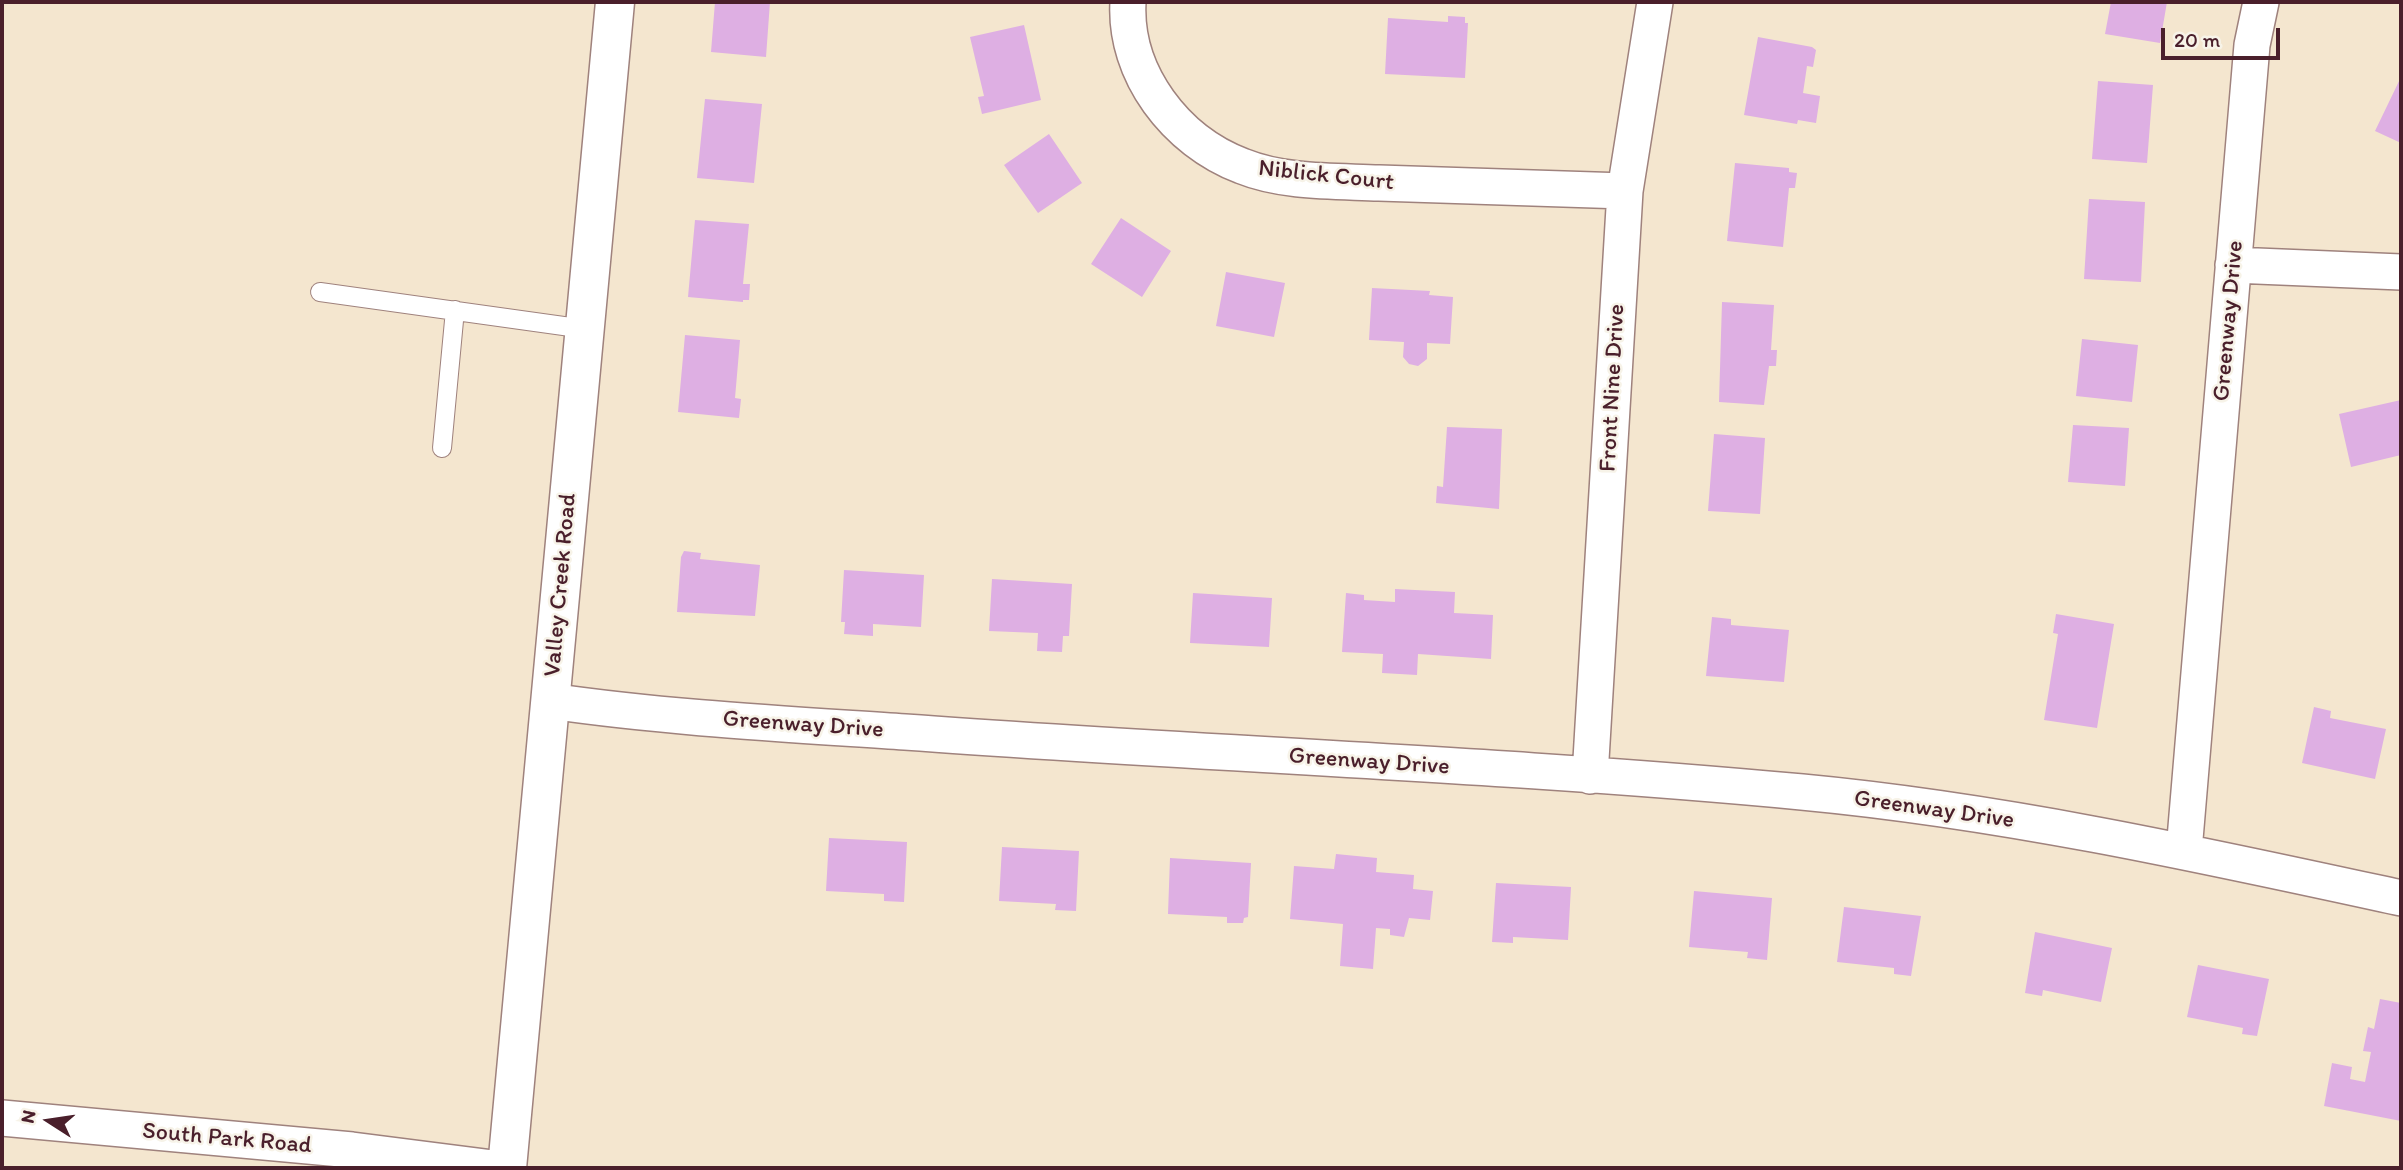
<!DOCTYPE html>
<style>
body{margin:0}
#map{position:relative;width:2403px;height:1170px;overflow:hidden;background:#f4e6cf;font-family:Itim,sans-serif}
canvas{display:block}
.frame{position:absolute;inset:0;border:4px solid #4a1f2b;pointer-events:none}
.north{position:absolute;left:14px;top:1086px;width:70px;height:70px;-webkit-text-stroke:5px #f7f3e8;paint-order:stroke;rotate:282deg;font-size:19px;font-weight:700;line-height:28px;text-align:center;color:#4a1f2b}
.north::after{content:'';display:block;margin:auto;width:24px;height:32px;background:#4a1f2b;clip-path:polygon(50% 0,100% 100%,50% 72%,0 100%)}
.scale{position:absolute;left:2161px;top:28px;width:119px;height:32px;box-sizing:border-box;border:4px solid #4a1f2b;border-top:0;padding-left:9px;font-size:21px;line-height:24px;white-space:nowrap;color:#4a1f2b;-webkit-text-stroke:5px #f7f3e8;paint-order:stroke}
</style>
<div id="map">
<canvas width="2403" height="1170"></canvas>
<div class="frame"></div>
<div class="north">N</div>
<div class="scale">20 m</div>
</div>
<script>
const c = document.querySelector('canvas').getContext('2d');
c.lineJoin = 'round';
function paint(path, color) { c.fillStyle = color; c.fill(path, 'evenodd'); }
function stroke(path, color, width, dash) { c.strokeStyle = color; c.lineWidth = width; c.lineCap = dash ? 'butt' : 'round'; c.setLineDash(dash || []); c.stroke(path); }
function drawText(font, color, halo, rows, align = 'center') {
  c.font = font + ' Itim,sans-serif'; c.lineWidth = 5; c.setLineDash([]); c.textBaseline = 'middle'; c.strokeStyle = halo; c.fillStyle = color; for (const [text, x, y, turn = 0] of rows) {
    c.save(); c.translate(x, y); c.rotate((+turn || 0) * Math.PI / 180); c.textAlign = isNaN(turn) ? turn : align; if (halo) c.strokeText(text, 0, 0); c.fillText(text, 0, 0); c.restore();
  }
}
paint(new Path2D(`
 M715 2H770L766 57 711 52Z
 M2111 2H2167L2160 43 2105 34Z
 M1448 16 1465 17V23H1468L1465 78 1385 74 1388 18 1448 22Z
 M1024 25 1041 100 982 114 978 97 984 96 970 37Z
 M1758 37 1812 47 1816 50 1813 67 1807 66 1803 93 1820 96 1816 123 1798 120 1797 124 1744 115Z
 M2401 77V143L2375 131Z
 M2098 81 2153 85 2147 163 2092 159Z
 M705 99 762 104 754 183 697 178Z
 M1049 134 1082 183 1038 213 1004 165Z
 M1735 163 1789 168V172L1797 173 1795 188H1789L1783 247 1727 241Z
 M2089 199 2145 202 2141 282 2084 279Z
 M1121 218 1171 251 1142 297 1091 264Z
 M695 220 749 224 743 284H750L749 300H743V302L688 297Z
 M1226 272 1285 283 1274 337 1216 326Z
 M1372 288 1430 291 1429 295 1453 297 1450 344 1427 343V359L1418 366 1409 364 1403 357 1404 342 1369 340Z
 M1722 302 1774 305 1771 350H1777L1776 366H1769L1764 405 1719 402Z
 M685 335 740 340 735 398 741 399 739 418 678 412Z
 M2082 339 2138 345 2132 402 2076 396Z
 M2401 400V455L2351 467 2339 414Z
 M2073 425 2129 428 2125 486 2068 482Z
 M1447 427 1502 429 1499 509 1436 503 1437 486 1443 487Z
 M1714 434 1765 438 1760 514 1708 511Z
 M684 551 701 553 700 559 760 565 755 616 677 612 681 557Z
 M844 570 924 575 921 627 873 624V636L844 634 845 622H841Z
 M992 579 1072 584 1069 636H1063L1062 652 1037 651 1038 633 989 631Z
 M1395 589 1455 592 1454 613 1493 615 1491 659 1418 654 1417 675 1382 673 1383 654 1342 652 1346 593 1364 595V600L1395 602Z
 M1193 593 1272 598 1269 647 1190 643Z
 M2056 614 2114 624 2097 728 2044 720 2058 634 2053 633Z
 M1712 617 1731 619V625L1789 630 1784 682 1706 676Z
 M2314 707 2331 711 2330 718 2386 729 2375 779 2302 763Z
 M829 838 907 842 904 902 884 901V894L826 891Z
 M1002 847 1079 851 1076 911 1055 910 1056 904 999 901Z
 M1336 854 1377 858 1376 872 1414 875 1413 889 1433 891 1430 920 1409 918 1404 937 1390 935V929L1376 928 1373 969 1340 966 1343 924 1290 919 1294 866 1334 869Z
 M1170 858 1251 863 1248 917 1244 918 1243 923H1227V917L1168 914Z
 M1496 883 1571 887 1568 940 1513 937V943L1492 942Z
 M1694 891 1772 898 1767 960 1747 958 1748 952 1689 947Z
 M1844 907 1921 916 1911 976 1894 974V968L1837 962Z
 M2035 932 2112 948 2101 1002 2043 990 2042 996 2025 993Z
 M2198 965 2269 979 2257 1036 2242 1034 2243 1028 2187 1017Z
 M2380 999 2401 1003V1121L2324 1106 2332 1063 2352 1067 2350 1079 2365 1082 2371 1052 2363 1051 2368 1027 2374 1029Z`), '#deafe3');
const service = new Path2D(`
 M320 292 585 329
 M442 448 455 310`);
const minor = new Path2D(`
 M1128 2C1124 74 1176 141 1242 166 1284 183 1335 181 1379 183 1461 186 1543 188 1625 191
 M2233 265 2401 272
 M550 701C668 718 786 724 905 732 1204 754 1504 764 1802 792 2004 811 2203 855 2401 898
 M1590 776 1625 191 1655 2
 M2184 851 2252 45 2261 2
 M2 1118 352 1150 493 1168`);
const tertiary = new Path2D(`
 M507 1168 615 2`);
stroke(service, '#9f827d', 20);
stroke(minor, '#9f827d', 38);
stroke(tertiary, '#9f827d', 41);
stroke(service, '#fff', 18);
stroke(minor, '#fff', 35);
stroke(tertiary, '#fff', 38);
drawText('24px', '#4a1f2b', '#f7f3e8', [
 ["Niblick Court",1326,176,6],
 ["Greenway Drive",2229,321,-85],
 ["Front Nine Drive",1613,388,-87],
 ["Valley Creek Road",561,585,-85],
 ["Greenway Drive",803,725,4],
 ["Greenway Drive",1369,762,4],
 ["Greenway Drive",1934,810,8],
 ["South Park Road",227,1139,5]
]);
</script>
